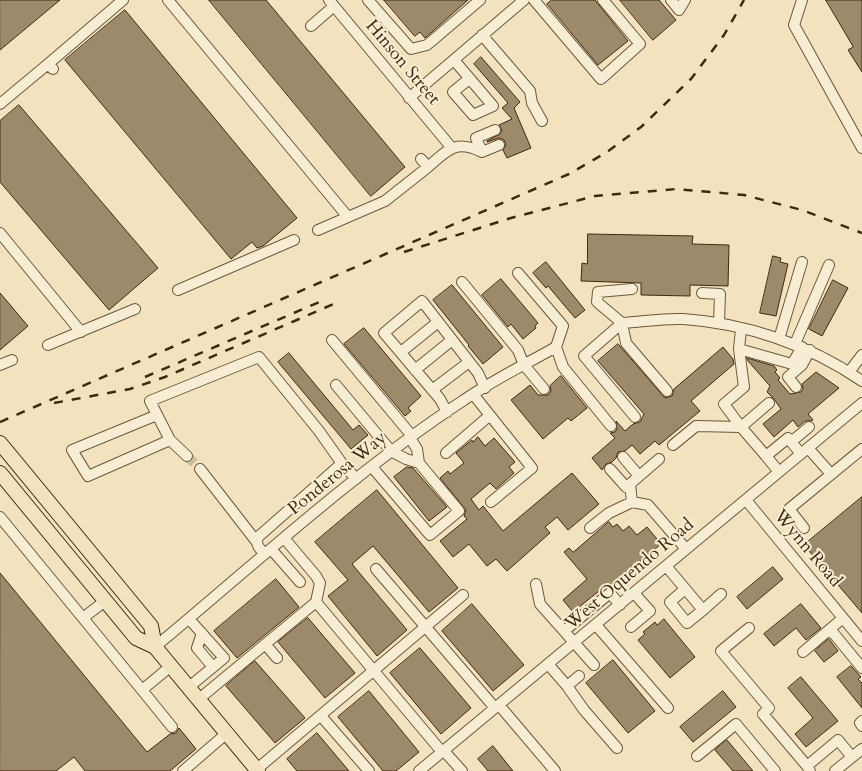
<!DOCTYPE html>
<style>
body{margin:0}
canvas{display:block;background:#f2e3be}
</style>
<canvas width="862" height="771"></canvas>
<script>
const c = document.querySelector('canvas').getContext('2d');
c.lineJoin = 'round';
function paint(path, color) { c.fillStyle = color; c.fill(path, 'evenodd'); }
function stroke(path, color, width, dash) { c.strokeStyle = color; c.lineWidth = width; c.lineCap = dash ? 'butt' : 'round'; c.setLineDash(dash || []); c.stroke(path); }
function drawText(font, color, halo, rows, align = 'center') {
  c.font = font + ' Cardo,serif'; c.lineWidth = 4; c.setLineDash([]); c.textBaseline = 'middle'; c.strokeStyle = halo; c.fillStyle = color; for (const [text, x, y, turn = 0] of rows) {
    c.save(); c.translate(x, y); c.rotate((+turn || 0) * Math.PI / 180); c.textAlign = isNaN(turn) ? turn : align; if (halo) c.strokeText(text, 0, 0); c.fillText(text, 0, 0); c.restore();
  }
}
const building = new Path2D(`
 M0 0H60L0 50Z
 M209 0H266L405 167 371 196Z
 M384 0H468L425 38 420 32 415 36Z
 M552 0H595L628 41 598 65 547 4Z
 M620 0H659L676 20 653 40Z
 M826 0H862V72L848 50 853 47Z
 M125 10 297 218 263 246 257 248 252 242 231 259 65 60Z
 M481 57 520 102 514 108 531 148 507 158 503 150 506 145 504 140 499 138 487 142V141L500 134 502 130 499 125 512 119 502 108 508 103 474 64Z
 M19 105 158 268 109 310 0 182V121Z
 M588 234 693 236 692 244 729 245 728 286 690 285V296L641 295V283L581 281 582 263 587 264Z
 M773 256 781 258 780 262 788 264 776 316 760 313Z
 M546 262 585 310 575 318 548 286 546 288 533 273Z
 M501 279 538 323 535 326 536 328 523 339 511 324 508 327 482 295Z
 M833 280 848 288 822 336 809 329Z
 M452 285 503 347 483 364 468 346 469 345 433 300Z
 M0 293 28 326 0 350Z
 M364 328 421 396 408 408 411 411 405 416 344 344Z
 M618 344 665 398 672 396 674 389 723 347 733 359 734 364 691 401 700 411 659 445 655 441 640 454 632 445 625 451 618 452 616 458 612 462 606 464 602 470 592 458 615 438 610 433 615 432 617 429 616 421 625 431 633 424 640 422 644 414 598 361Z
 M289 353 353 430 359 425 368 435 351 449 278 362Z
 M747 358 774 366 777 370 775 372 780 378 778 380 790 394 801 392 803 389 802 384 816 372 839 388 808 414 813 420 811 421H805L798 427 793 420 774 437 763 424 781 409 774 399 767 392 770 386 748 361Z
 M561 376 587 408 571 421 568 418 543 439 511 400 530 385 538 395H548L551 391 550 386Z
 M478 437 485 446 494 438 515 462 509 467 514 473 496 489 490 483 471 499 479 510 483 506 503 531 572 473 599 504 568 530 557 517 545 527 550 533 507 571 496 559 487 566 469 544 453 557 440 541 467 519 464 516 466 510 440 478 448 471 450 474 464 463 456 453 472 440 473 442Z
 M407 467 413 468 447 507 429 521 394 477Z
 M377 490 458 588 429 612 373 546 352 564 407 630 377 656 328 596 348 580 315 542Z
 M862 497V613L804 545Z
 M609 522 613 527 617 524 623 531 629 526 637 535 647 527 661 544 611 586 606 587 600 592 599 591 573 612 563 600 587 579 564 552 569 548 573 552Z
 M773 567 783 579 747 609 737 597Z
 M0 573 147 752 170 734 176 733 179 728 196 749 170 771H85L74 757 56 771H0Z
 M276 579 299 607 237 658 214 631Z
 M472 604 524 665 493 691 442 631Z
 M801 604 821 628 806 640 796 628 774 646 764 634Z
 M308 618 355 673 325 698 278 642Z
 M664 619 695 657 670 678 638 640 645 634 643 632 655 622 657 625Z
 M829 639 838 651 824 662 815 651Z
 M420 648 471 708 441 734 390 673Z
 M613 660 655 711 628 733 586 683Z
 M255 661 305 718 275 743 226 686Z
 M851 666 861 677 858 679 862 683V708L837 677Z
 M801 677 838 721 806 747 795 734 813 718 788 688Z
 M369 691 419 752 396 771H383L338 717Z
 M723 691 736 707 693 742 680 727Z
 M317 733 349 771H297L287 759Z
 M727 740 753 771H733L715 750Z
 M493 746 513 771H488L478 759Z`);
paint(building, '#9d8a6a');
stroke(building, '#41290e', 1);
stroke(new Path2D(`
 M187 456 200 469`), '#cfbe9b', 10, [10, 5]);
const minor = new Path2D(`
 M168 0 348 217
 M329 0 451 147
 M368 0 411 49 427 45 480 0
 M534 0 601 79 640 44 603 0
 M671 0 679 10 685 0
 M802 0 794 25 862 148
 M311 26 334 6
 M482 35 530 91 532 103 542 121
 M454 60 493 106 473 115 453 92 469 79
 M53 69 48 64 123 0
 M409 98 524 0
 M0 104 48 64
 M482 152 476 138 495 130
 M421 159 428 167C448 150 455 139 482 152L499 145
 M318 230 385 201 428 167
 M0 233 81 332
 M518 273 563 326 556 347 563 367 611 426
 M462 282 518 350 524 365 544 389
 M632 289 598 292 597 302 622 323 626 343 667 391
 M178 290 294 240
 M702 293 720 294 719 323
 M622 323C642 322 663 318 683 319 746 323 810 345 862 381
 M622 323 584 356 635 417
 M741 329 739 349 792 364 802 347
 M779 339 802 262
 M332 340 412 436
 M795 344 829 265
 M48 345 135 309
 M739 349 744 387 724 404 741 427
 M401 352 438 322
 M0 365 12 360
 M415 370 452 340
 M849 372 862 355
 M336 385 391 451 406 459 419 463
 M796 387 788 377 802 365 810 350
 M432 390 469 362
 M473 394 532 468 491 502
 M769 403 741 427 766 456 788 438 801 454
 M447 412 440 399 384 333 422 301 478 373 485 388
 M157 415 72 450 88 476 170 440
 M791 442 809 427
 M673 445 696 426 741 427
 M808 448 831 474
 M446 453 489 416
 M187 456 170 440 150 401 259 357 319 431 343 465
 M766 456 779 472
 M623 457 639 476
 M372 467 430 535 459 511 419 463 417 449 410 438
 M200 469 256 541
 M610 469 626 487 630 484
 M746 500 862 641
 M632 502 630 484 659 459
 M0 517 142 690 171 666
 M590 528 609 513 632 502 648 505 686 549
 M804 528 789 509 862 449
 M284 538 316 576 320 583 316 602 442 752
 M271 549 300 582
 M265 554C260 549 255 545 258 537L340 465 345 466 356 479
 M666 566 703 610 687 623 670 602 685 589
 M376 569 495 708
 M536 584 540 604 564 631
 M703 610 721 594
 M83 618 105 601
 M596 625 668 708
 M631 627 650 611 634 593
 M749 628 721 651 769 708 763 714 807 766
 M830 629 862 668
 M202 633 197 648 213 667
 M265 644 277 658
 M155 647C256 563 354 472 464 400 493 380 526 364 556 347
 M803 652 843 618
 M548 664 567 686 579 676
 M594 665 564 631 610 593 620 605
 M567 686 584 710 617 748
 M189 687 224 658 189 619
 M142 690 172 727
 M199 699 316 602
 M499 705 555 771
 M321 716 369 771
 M862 721 860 723 862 726
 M444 751 462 771
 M697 756 736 724 775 771
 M257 769 463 595
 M183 771 227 733
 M419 771 862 403
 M810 771 807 766 838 740 852 757
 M835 771 862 749`);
const major = new Path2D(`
 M0 443 151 626 155 647
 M0 473 136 638 155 647 258 771`);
stroke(minor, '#6d583a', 12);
stroke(major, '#41290e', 16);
stroke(minor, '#f7edd5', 10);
stroke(major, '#f2e3be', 14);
stroke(new Path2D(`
 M404 252 511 218 595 196 676 189 744 195 802 210 862 233
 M145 377 324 300
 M54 403 130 389 165 377 336 303
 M0 422 569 174 607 152 641 127 691 79 724 35 744 0`), '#41290e', 2.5, [9, 9]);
drawText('18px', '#41290e', '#f7edd5', [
 ["Hinson Street",402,63,50],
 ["Ponderosa Way",338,474,-39],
 ["Wynn Road",807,549,50],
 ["West Oquendo Road",630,575,-40]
]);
</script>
